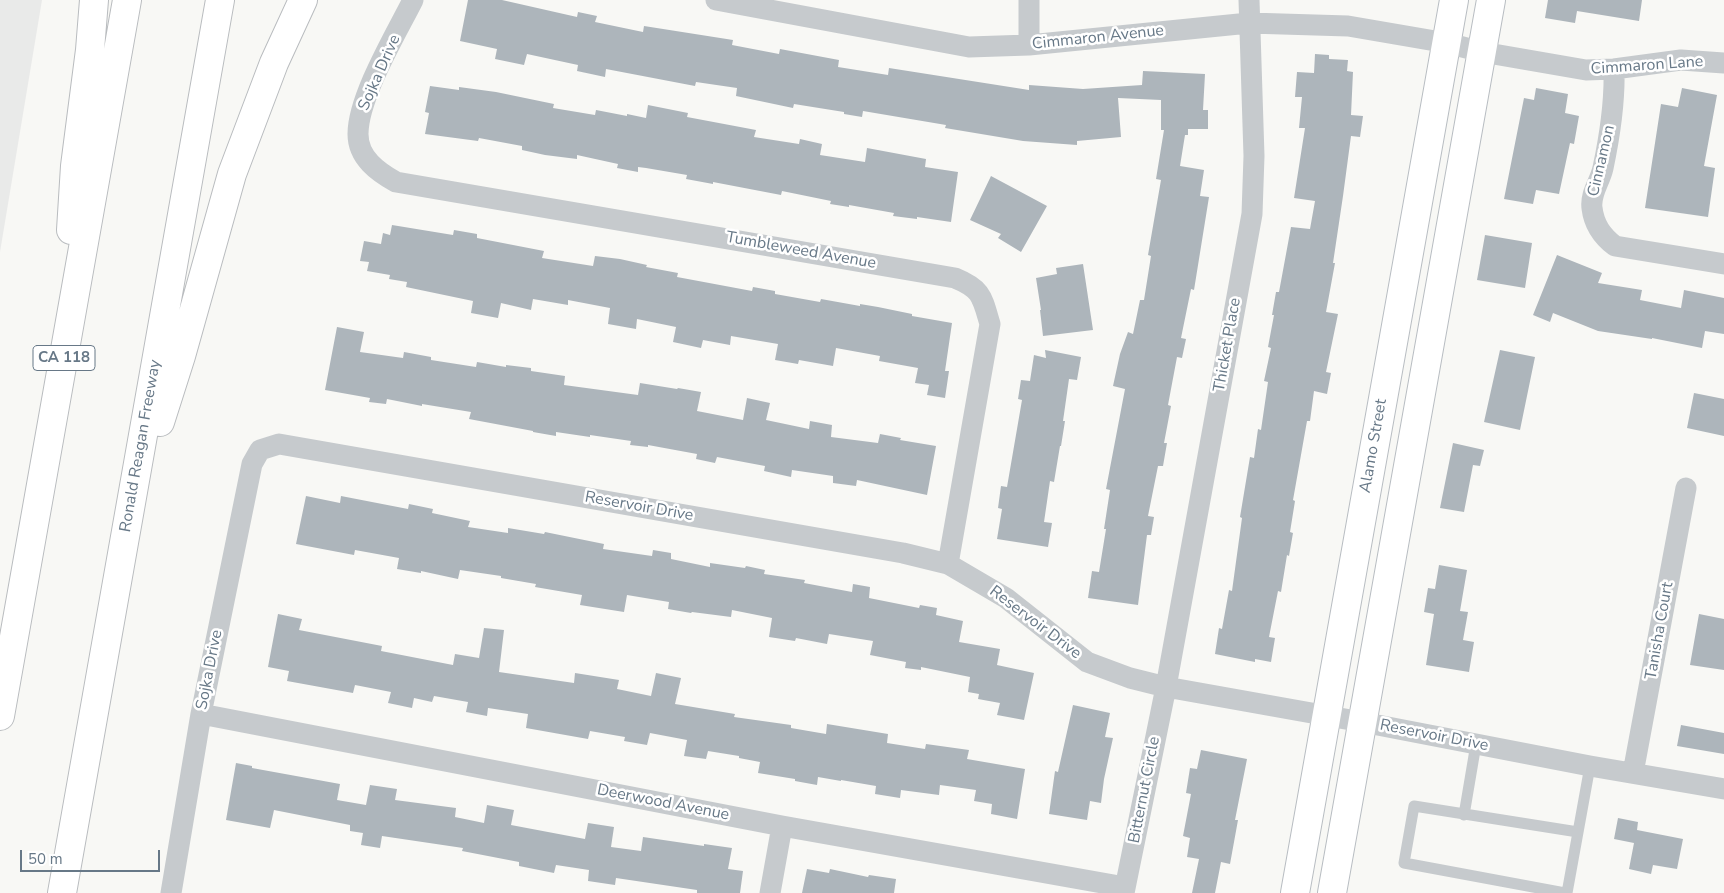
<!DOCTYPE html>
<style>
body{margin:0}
#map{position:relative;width:1724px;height:893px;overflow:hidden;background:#f8f8f5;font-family:"Nunito Sans",sans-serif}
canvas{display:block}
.scale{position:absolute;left:20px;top:850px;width:140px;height:22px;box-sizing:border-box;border:2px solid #677887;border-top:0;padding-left:6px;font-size:15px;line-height:18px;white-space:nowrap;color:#677887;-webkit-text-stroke:4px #fff;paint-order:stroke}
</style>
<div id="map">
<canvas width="1724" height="893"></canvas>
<div class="scale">50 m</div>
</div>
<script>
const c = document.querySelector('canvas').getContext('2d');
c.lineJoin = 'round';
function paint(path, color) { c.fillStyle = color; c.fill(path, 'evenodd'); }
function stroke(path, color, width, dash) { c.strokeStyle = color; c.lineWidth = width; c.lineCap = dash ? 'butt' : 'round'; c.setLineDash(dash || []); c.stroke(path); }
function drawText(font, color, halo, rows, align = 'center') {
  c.font = font + ' "Nunito Sans",sans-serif'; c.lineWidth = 5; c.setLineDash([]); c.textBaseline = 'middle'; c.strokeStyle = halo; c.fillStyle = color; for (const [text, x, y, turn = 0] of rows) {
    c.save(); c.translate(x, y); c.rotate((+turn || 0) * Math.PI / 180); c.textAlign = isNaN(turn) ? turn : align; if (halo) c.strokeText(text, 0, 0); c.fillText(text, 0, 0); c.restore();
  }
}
paint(new Path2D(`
 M0 0H42L0 252Z`), '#e9eae9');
paint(new Path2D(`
 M468 0H502L577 17 578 12 597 16 595 22 643 32 644 26 733 40 732 45 779 54 780 49 839 60 838 67 888 75 889 68 1029 90V85L1083 89 1142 85 1143 71 1205 74 1203 110H1208V129H1188V135H1185L1180 166 1204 170 1200 196 1209 197 1194 290 1191 289 1181 338 1186 339 1182 358 1177 357 1168 405 1171 406 1164 443H1167L1163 466H1158L1148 516 1154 517 1151 535H1147L1138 605 1088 598 1092 571 1099 572 1106 529H1104L1110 490 1106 489 1125 389 1113 386 1120 354 1128 332 1133 334 1140 300H1144L1151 256 1148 255 1161 180 1156 179 1164 130H1161V100L1118 98 1121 137 1077 141V145L1023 141 945 128 946 125 863 111 862 117 844 114V112L794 104 793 108 736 96 737 88 696 82 695 86 606 69 605 77 577 71 578 65 527 54 524 65 495 59 497 49 460 41Z
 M1548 0H1642L1639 21 1577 11 1575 23 1545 18Z
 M1315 54 1329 55V59L1348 60 1347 71 1353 72 1351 115 1363 116 1360 137 1351 136 1343 196 1333 263H1335L1326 312 1338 314 1326 372 1331 373 1327 394 1314 391 1310 421H1307L1293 500 1295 501 1290 532 1293 533 1289 556 1287 555 1281 592 1278 591 1269 637 1275 638 1271 662 1255 659V662L1215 654 1219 628 1222 629 1229 590 1232 591 1242 518 1240 517 1250 457 1254 458 1258 429 1261 430 1268 382 1264 381 1271 348 1268 347 1274 315H1272L1276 292H1279L1291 227 1310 229 1315 201 1294 198 1305 128H1299L1302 97H1295L1297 72 1314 73Z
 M430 86 459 90V87L496 92 554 104 553 108 595 115 596 110 627 116V114L646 118 648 105 688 113 687 117 756 130 754 137 799 144 800 139 822 144 820 155 865 162 867 148 926 159 925 167 958 172 951 222 917 217V219L893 216 894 213 849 205V207L830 204 831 201 782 191 781 195 713 182V184L686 179 687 175 646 168 638 167V172L617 168 618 164 577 155V159L545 155 522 150V146L479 138 478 141 425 134 429 113 425 112Z
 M1536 88 1568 94 1565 113 1579 116 1574 144 1570 143 1559 194 1536 190 1533 204 1504 199 1524 98 1534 100Z
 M1682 88 1717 95 1704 166 1715 168 1708 217 1645 208 1661 104 1678 107Z
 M991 176 1047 206 1021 252 998 238 1001 234 970 220Z
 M392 225 453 235 454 230 477 234V238L544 251 542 258 593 266 595 256 620 259 647 265 646 267 678 273 677 277 752 291 753 287 775 291V294L820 302 821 299 860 306V304L878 307 912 314V316L952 323 945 371H949L945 398 927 395 929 385 915 383 918 368 879 361 880 356 836 348 833 366 799 360 798 364 775 360 778 344 731 336 730 345 703 340 701 348 673 342 676 327 637 319 636 329 608 324 610 308 568 300V305L533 299 531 310 501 303 498 318 471 313 473 301 406 287 407 282 389 279 390 275 367 271 369 262 360 261 364 241 381 244 383 233 390 235Z
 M1485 235 1532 243 1525 288 1477 280Z
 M1557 255 1602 273 1598 283 1642 290 1640 300 1681 308 1684 290 1724 298V334L1705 331 1702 348 1652 338V339L1598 331 1553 313 1550 322 1533 315Z
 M1083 264 1093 330 1043 336 1040 310H1041L1036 278 1057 274 1056 268Z
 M337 327 364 332 360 352 403 358 404 352 431 357V360L476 367 477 362 506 367V365L531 368V371L565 376 564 385 638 395 640 383 677 389 678 388 701 392 697 411 743 420 747 398 770 403 766 420 809 429 810 421 832 425 831 437 878 443 880 434 901 438 900 440 936 446 927 495 857 480 856 486 833 483V476L792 470 791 477 764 471 765 466 717 457 715 463 696 459 697 454 648 445V447L630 445 631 441 590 435V437L556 432V436L533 432V431L469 419 471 412 422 404V406L387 399 386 404 369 402 370 398 325 390Z
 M1045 350 1081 357 1077 380 1069 379 1063 421H1065L1061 446H1060L1054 482 1050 481 1044 522 1052 523 1048 547 997 539 1002 509 998 508 1001 486 1007 487 1022 400 1018 399 1021 380 1030 381 1034 355 1046 358Z
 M1500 350 1535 357 1520 430 1484 422Z
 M1694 393 1724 399V436L1687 428Z
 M1453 443 1484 450 1480 466 1473 465 1464 512 1440 508Z
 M306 496 340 503 341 496 408 509 409 504 433 509 432 513 470 521 468 527 508 533V528L544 534 545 532 604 544 603 549 652 556 653 550 671 553V559L710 567V563L745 568 746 566 765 570 764 574 805 580 804 583 852 592 853 584 870 587 869 598 919 608 920 605 937 608 936 615 963 621 959 642 1000 649 997 665 1034 673 1024 720 997 715 1000 703 978 699 979 694 968 692 970 677 921 667V670L905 668 906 662 870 655 873 641 829 634 827 644 796 638 795 641 769 637 772 618 732 610 731 617 692 612 691 613 668 609 669 602 627 595 624 612 580 605 582 595 535 587 536 584 501 578V576L460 570 458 579 421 571V573L397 569 399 558 355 550 354 555 296 544Z
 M1439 565 1467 570 1460 611 1468 612 1463 640 1474 642 1469 672 1426 665 1434 614 1424 612 1428 588 1435 589Z
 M278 614 302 619 299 630 382 646 381 651 453 665 455 654 479 658 484 628 504 630 499 672 574 683 575 673 619 680 617 689 651 696 656 673 681 678 675 704 735 714 734 717 791 725V728L826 734 827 724 888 734 887 743 925 749 926 744 969 750 967 759 1025 769 1017 819 991 814 992 804 974 801 976 790 940 785 939 795 901 790 900 798 875 794 876 786 841 780V781L818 777 817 785 795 781V779L758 773 760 762 739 758V756L708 751 706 759 684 756 687 740 650 733 647 745 624 741 625 737 590 731 588 739 526 728 528 714 488 708 487 716 466 712 468 702 434 696 432 702 414 698 412 708 388 703 391 692 355 685 353 693 287 681 289 671 268 667Z
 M1699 614 1724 619V670L1690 665Z
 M1073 705 1110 713 1105 737 1113 738 1104 779 1101 803 1090 801 1087 820 1049 814 1055 771 1058 772Z
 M1681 725 1724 733V754L1677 746Z
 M1201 750 1247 759 1235 820H1238L1230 864 1221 862 1215 893H1192L1199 859 1187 857 1190 838 1183 836 1191 794 1186 793 1190 768 1197 769Z
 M236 763 252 766V768L340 784 337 800 366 805 370 785 397 789 395 800 456 808 455 817 484 823 487 805 514 810 511 825 585 839 588 823 614 827 611 847 641 851 643 837 704 846V844L732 848 728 869 743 871 740 893H697V890L616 878 615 885 588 881 589 870 556 865 554 873 519 866V862L462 851 463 848 382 836 380 848 361 845 363 833 350 831V825L274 810 270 828 226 820Z
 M1618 818 1638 822 1637 830 1683 839 1677 869 1653 865 1651 874 1629 869 1634 843 1614 839Z
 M807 869 829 873 830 869 868 877 869 875 896 879 894 893H802Z`), '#adb5bb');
const secondary = new Path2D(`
 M1295 893 1454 0
 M1332 893 1491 0`);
const highway = new Path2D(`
 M71 230 75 166 90 50 94 0
 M160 422 181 356 232 174 274 63 303 0
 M0 716 127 0
 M62 893 220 0`);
stroke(secondary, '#b8bdc2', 30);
stroke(highway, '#b9bcbf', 30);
stroke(new Path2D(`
 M1464 815 1476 744
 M1565 893 1404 863 1414 806 1578 832
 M1567 893 1590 766`), '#c6cacd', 11);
stroke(new Path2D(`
 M413 0C396 34 358 97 358 134 358 158 378 172 396 182L955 278C982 289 982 297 990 324L948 564
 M716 0 969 47 1029 45 1249 23 1348 26 1447 43 1482 52 1586 70 1614 69 1681 60 1724 63
 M1029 45V0
 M1614 69C1615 103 1610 135 1603 168 1600 182 1590 193 1592 208 1594 225 1602 236 1615 246L1724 264
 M201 714 782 826 1125 887
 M1633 773 1686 488
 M171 893 201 714 252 464 260 450 279 444 903 553 948 564 1006 598 1087 662 1130 678 1166 687 1362 722 1590 766 1724 789
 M770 893 782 826
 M1124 893 1166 687 1252 214 1254 156 1249 0`), '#c6cacd', 21);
stroke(secondary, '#fff', 28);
stroke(highway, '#fff', 28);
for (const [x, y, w] of [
 [64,358,62]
]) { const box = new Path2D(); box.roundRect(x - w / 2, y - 12.5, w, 25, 4); c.fillStyle = '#fff'; c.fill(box); stroke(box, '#677887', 1); }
drawText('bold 15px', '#677887', null, [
 ["CA 118",64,358]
]);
drawText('16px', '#677887', '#fff', [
 ["Cimmaron Avenue",1098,38,-6],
 ["Cimmaron Lane",1647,66,-4],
 ["Sojka Drive",380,73,-66],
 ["Cinnamon",1602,161,-77],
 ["Tumbleweed Avenue",801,251,10],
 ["Thicket Place",1228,345,-80],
 ["Ronald Reagan Freeway",141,446,-80],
 ["Alamo Street",1374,446,-80],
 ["Reservoir Drive",639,507,10],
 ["Reservoir Drive",1035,623,37],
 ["Tanisha Court",1660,631,-80],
 ["Sojka Drive",210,670,-79],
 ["Reservoir Drive",1434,736,11],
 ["Bitternut Circle",1145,790,-79],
 ["Deerwood Avenue",663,803,11]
]);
</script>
